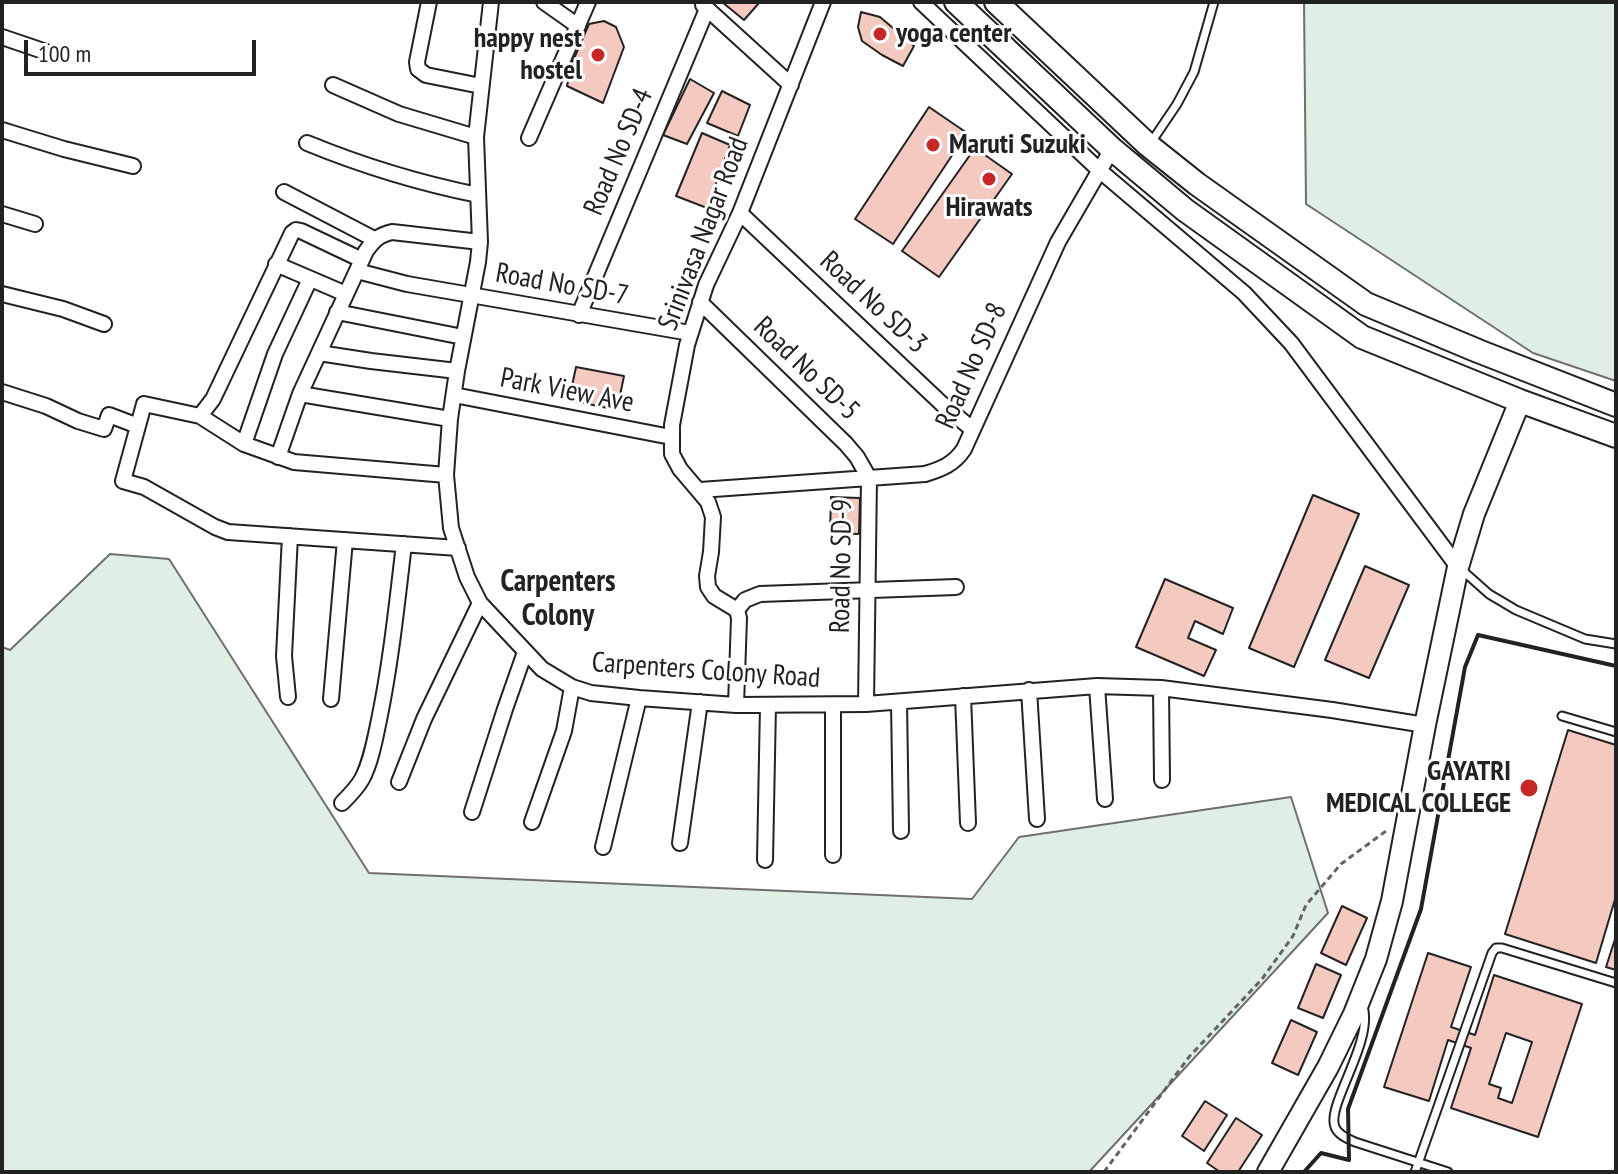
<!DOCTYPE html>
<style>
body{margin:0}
#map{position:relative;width:1618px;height:1174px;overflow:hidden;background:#fff;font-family:"PT Sans Narrow",sans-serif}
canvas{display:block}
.frame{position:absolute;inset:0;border:4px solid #222;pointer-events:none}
.scale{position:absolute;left:24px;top:40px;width:232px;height:36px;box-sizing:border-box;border:4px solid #222;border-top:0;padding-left:10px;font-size:24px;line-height:28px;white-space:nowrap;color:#222;-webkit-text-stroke:6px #fff;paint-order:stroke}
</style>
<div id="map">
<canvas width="1618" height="1174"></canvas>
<div class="frame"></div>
<div class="scale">100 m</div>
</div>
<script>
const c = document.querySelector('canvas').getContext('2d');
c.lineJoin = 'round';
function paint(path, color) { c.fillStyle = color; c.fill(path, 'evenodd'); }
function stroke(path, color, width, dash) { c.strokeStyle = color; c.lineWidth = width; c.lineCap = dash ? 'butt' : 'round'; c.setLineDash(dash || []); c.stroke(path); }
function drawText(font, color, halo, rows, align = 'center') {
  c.font = font + ' "PT Sans Narrow",sans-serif'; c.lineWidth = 6; c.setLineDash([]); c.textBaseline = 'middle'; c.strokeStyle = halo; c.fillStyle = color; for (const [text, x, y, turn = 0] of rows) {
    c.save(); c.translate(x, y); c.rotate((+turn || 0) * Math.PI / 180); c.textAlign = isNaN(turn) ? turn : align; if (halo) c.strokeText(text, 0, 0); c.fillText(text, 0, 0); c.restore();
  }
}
const green = new Path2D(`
 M1304 2H1616V381L1533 353 1306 204Z
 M110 554 169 559 369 873 972 899 1019 837 1291 797 1328 913 1089 1172H2V647L10 650Z`);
paint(green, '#e0efe3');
stroke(green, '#6f6f6f', 2);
const building = new Path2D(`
 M722 2H756L759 3 744 20Z
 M861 12 880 17 914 46 903 66 882 55 862 41 858 27Z
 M604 21 616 27 624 47 603 103 567 86 572 63 589 24Z
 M690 79 714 93 687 144 663 135Z
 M722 91 750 105 738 136 707 123Z
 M929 107 967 133 893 244 855 219Z
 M702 133 730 145 707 208 676 196Z
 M975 148 1012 174 939 277 902 251Z
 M576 367 624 376 617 410 569 400Z
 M1313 495 1359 514 1294 667 1249 648Z
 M831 497 860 498 859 534 830 533Z
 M1365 566 1409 585 1369 678 1325 660Z
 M1165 579 1233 608 1223 634 1195 621 1188 638 1216 650 1204 676 1136 647Z
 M1568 730 1616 745V896L1596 963 1505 934Z
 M1342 906 1367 918 1346 965 1321 953Z
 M1616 936V970L1606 967Z
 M1428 953 1471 967 1451 1027 1475 1035 1494 975 1582 1004 1538 1137 1451 1108 1471 1048 1448 1040 1429 1101 1384 1087ZM1506 1033 1532 1042 1512 1103 1498 1098 1501 1088 1489 1084Z
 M1316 964 1341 975 1323 1018 1298 1008Z
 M1291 1020 1317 1032 1298 1075 1272 1063Z
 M1205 1101 1227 1115 1204 1151 1182 1136Z
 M1236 1118 1262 1135 1238 1172H1220L1207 1163Z`);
paint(building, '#f3c9c0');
stroke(building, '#222', 2);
const lane = new Path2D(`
 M1150 144 1177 104 1194 72 1214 2
 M1462 570 1489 594 1516 610 1585 639 1616 644
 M1562 716 1616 732
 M1363 1006C1374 1042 1326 1105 1335 1127 1338 1135 1348 1139 1355 1142L1448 1172
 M1415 1172 1492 953 1496 948H1502L1616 983`);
const street = new Path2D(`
 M429 2 417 62 418 69 426 75 481 86
 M491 2 476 137 480 242 478 262 457 371 450 419 446 475 451 528 467 577 480 603 542 669 572 687 591 693 639 698 736 705 866 704 1097 686 1161 688 1332 710 1425 725
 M544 2 578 26
 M921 2 1099 170 1244 293 1291 343 1458 567
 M703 5 791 85
 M2 37 52 54
 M333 85 399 114 476 137
 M2 130 64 149 133 166
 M529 138 588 2
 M307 143C363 166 419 183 478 195
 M284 192 374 239
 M740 213 942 404 972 429
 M2 214 35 224
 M276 264 346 294
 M357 271 407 284 690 333
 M2 294 63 309 104 324
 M700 302 846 444 857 457 869 478 866 704
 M337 312 463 337
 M579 315 707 9
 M319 353 371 361 457 371
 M2 392 46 406 78 421 104 429 109 415 138 426
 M300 394 450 419
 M454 395 671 437
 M200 416 213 399 292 233 296 230 301 231 362 260
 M244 444 275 354 310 279
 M278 457 300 394 366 251C374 240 379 235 392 232L480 242
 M446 475 294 462 244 444 200 416 144 404 123 481 144 487 215 527 228 532 458 548
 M700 490 925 474C942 469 954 464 964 449L1058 242 1112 149
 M737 610 745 600 760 594 956 587
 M1097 686 1105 799
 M1161 688 1162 780
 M1029 690 1037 819
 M963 696 968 823
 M288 697 284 656 290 536
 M331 699 345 540
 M899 702 901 831
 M736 705 739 618 737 610 714 596 708 587 707 576 711 552 713 517 708 502 680 469 672 454V425L687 345 706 285 740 213 823 2
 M833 705V855
 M399 782 424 719 480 603
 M342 803C349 796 357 788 362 779 371 762 375 739 379 720 391 662 397 603 404 544
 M472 812 505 709 525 652
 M532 822 564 731 572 687
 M680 843 700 702
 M603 847 639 698
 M765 860 768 705`);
const secondary = new Path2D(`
 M1268 1172 1328 1067 1354 1014 1376 959 1392 901 1425 725 1458 567 1474 514 1520 401`);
const primary = new Path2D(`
 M956 2 1112 149 1185 210 1362 337 1520 401 1616 436
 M996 2 1148 145 1197 184 1366 304 1478 351 1616 405`);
stroke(lane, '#222', 11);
stroke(street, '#222', 18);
stroke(secondary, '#222', 24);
stroke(primary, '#222', 26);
stroke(new Path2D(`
 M1104 1172 1189 1057 1262 979 1293 936 1306 905 1341 864 1386 831`), '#646464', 3, [6, 4]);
stroke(lane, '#fff', 7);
stroke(street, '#fff', 14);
stroke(secondary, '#fff', 20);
stroke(primary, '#fff', 22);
stroke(new Path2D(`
 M1304 1172 1321 1153 1349 1160 1348 1109 1421 909 1465 667 1478 635 1616 666`), '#222', 4);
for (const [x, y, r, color] of [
 [880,34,8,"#c62828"],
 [598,55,8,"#c62828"],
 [933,145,8,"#c62828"],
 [989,179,8,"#c62828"],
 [1529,788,10,"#c62828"]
]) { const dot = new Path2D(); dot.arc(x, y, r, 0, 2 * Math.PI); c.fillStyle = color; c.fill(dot); stroke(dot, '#fff', 3); }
drawText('bold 28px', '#222', '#fff', [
 ["yoga center",896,34],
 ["happy nest",582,39,"right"],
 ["hostel",582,71,"right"],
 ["Maruti Suzuki",949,145],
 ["Hirawats",989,208,"center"],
 ["GAYATRI",1511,772,"right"],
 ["MEDICAL COLLEGE",1511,804,"right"]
], 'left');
drawText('28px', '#222', '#fff', [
 ["Road No SD-4",619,152,-67],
 ["Srinivasa Nagar Road",704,234,-69],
 ["Road No SD-7",562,285,10],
 ["Road No SD-3",873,303,43],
 ["Road No SD-8",972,366,-66],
 ["Road No SD-5",806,369,44],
 ["Park View Ave",567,391,11],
 ["Road No SD-9",842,566,-89],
 ["Carpenters Colony Road",706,671,4]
]);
drawText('bold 30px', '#222', '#fff', [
 ["Carpenters",558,582],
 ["Colony",558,616]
]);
</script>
